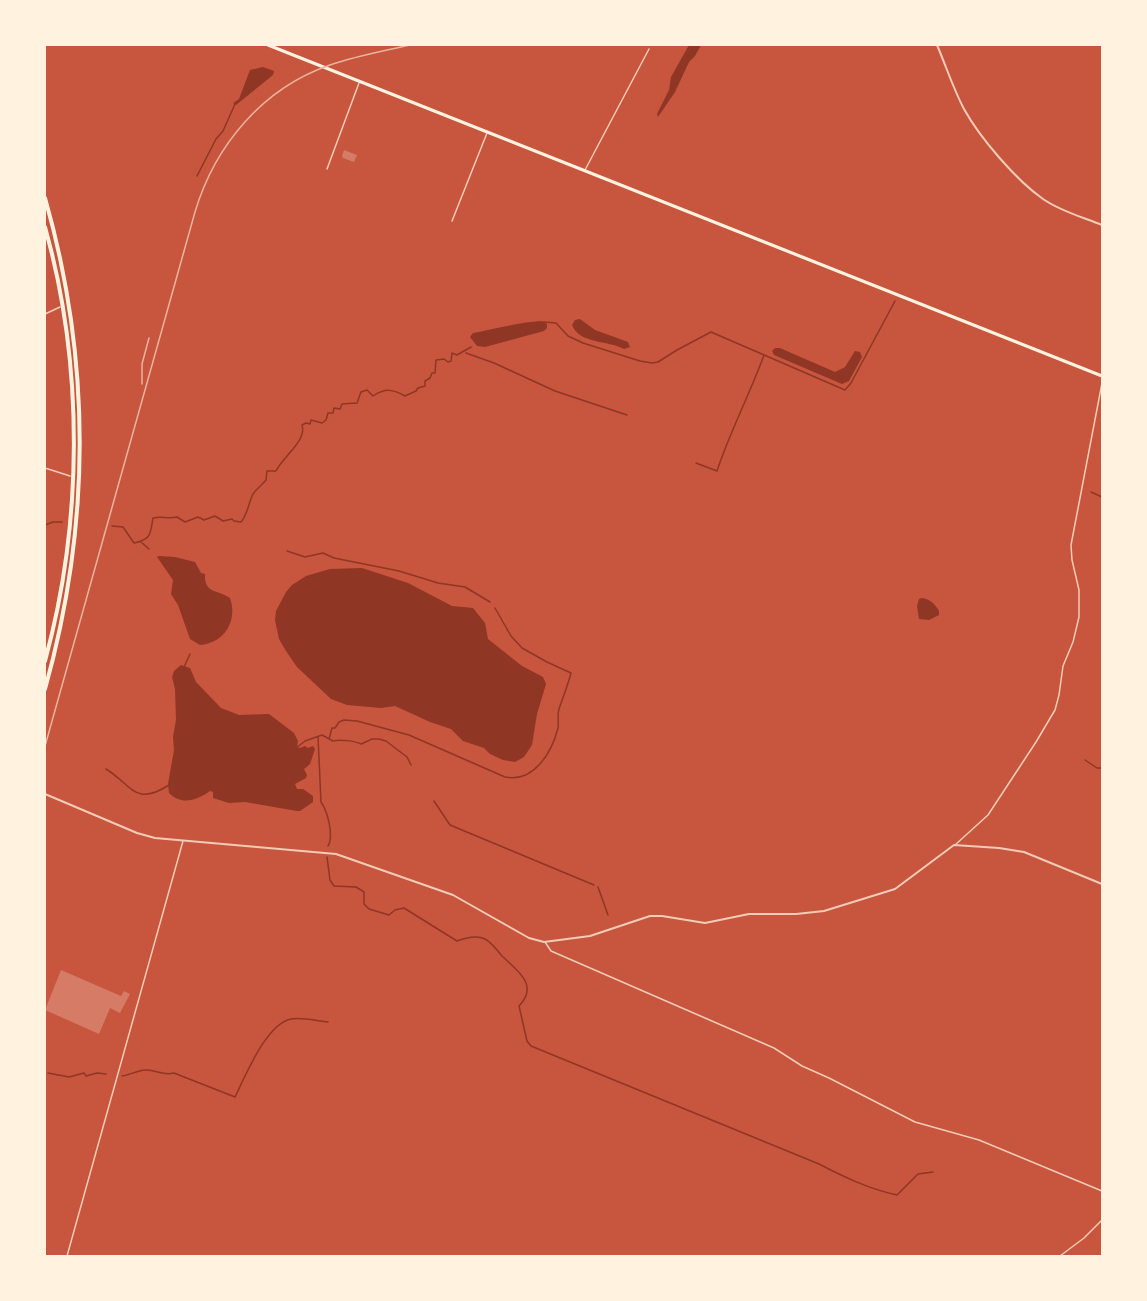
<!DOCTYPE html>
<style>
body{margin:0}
#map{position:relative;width:1147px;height:1301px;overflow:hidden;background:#c8553d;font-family:"PT Sans Narrow",sans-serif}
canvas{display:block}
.frame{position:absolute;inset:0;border:46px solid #fff3e0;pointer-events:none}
</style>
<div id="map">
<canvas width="1147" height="1301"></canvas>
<div class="frame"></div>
</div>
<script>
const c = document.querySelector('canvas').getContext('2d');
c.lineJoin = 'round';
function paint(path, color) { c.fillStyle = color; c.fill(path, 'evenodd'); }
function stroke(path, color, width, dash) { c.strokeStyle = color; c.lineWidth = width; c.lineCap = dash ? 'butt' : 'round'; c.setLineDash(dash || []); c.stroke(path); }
paint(new Path2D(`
 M689 45H701L695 56 689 62 675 92 658 117 657 114 669 90 671 77Z
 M263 67 274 71 273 75 236 105 233 103 239 99 250 70Z
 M580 319 595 330 628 342 630 347 624 349C608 340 579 344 572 325L575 320Z
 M542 321 547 324V328L544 331 485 347 477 346 470 337 473 333C496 329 518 322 542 321Z
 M775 348H780L835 372 845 367 855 351 860 352 862 357 849 381 842 384 774 355 772 351Z
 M159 556 175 557 195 562 201 573 205 574C204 594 217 589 230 598 238 620 225 643 200 645L190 639 178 605 171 594 173 580 157 557Z
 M362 568 408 583 452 606 473 608 485 623 488 639 522 666 543 677 546 684 537 714 532 745 524 757 515 762 503 760 490 754 484 748 463 741 451 729 430 722 395 706 381 708 347 705 331 699 297 667 286 651 279 639 275 620 276 611 286 592 292 585 306 576 330 569Z
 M922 598C930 599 935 604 939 611V615L929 620 919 619 917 606 919 599Z
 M181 665 190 668 196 682 221 708 239 715 269 714 294 733 298 741 297 747 300 748 305 746 308 748 313 746 315 749 310 764 304 769 307 775 306 778 295 784 297 789H303L313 796V802L300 811H297L245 802 229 803 213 798V792L210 791C197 800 182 806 169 793L168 784 174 750 173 737 176 720 175 689 172 677 174 671Z`), '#8f3625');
stroke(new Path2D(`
 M197 176 216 139 223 131 235 104
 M544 322 556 323 568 336 583 343 640 361 652 363 658 362 677 350 711 332 845 390 851 383 895 301
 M466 353 494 363 555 391 627 415
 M696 463 717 471C730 431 750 394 764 355
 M1091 492 1102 497
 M45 525 53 522H62
 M112 526 123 527 134 543C152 539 150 534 153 518 161 516 168 519 177 517L185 522 198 517 204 520 215 516 223 521 232 519 234 521 241 522C248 514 248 504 253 494 257 488 262 485 266 480L267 471H276C283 456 307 441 302 425L306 423 310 424 311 420 322 423 326 420 328 413H333L334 408 340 409 342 404 357 403 361 392 367 390 373 396C385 388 393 389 405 396L416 391 418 388 425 386V381L430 378 432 373H435L436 360 444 359 448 362 451 361 452 353 457 355 471 347
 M141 542 149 549
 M287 551 305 557 323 553 334 558 399 571 438 583 465 587 490 602
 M184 667 190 654
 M318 737 321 802C328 812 334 837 328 846
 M329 739 332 728H335L339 722 344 720 357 721 409 735 505 777C534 783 552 752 558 728 559 721 557 715 559 709 563 697 568 685 571 673L547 662 522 648 511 636 495 608
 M296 748 305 741 322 735 333 741C340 739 355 741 361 744L372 739H379L386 741 407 757 411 765
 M1085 760 1097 768H1102
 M106 769C132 785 135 807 169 785
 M434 801 450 825 594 885
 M327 857 330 880 334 886 356 887 364 892V904L369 909 389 915 395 910 404 908 457 941C465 938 477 935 485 939 491 942 498 951 502 956 518 971 539 985 519 1006L527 1041 531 1046 819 1164C844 1177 869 1189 897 1195L918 1174 933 1172
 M598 887 608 915
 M48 1073 69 1077 84 1073 86 1076 97 1073 106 1074
 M122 1076C130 1075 138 1070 146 1070 157 1070 163 1076 174 1073L235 1097C245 1077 266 1024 291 1019 302 1017 317 1021 328 1022`), '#8f3625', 1.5);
paint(new Path2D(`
 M344 150 357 155 354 162 343 158 342 156Z
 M61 970 121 996 124 991 130 994 120 1013 110 1008 99 1034 45 1010Z`), '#d67c66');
stroke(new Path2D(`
 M327 169 359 83
 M585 170 649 49
 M452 221 487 133
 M45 314 60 307
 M45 468 70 476
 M955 845 988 815 1036 742 1055 710 1059 695 1063 666 1073 642 1079 617V590L1072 560 1071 545 1102 383
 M545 942 551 951 774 1048 802 1066 829 1078 915 1122 979 1140 1102 1191
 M67 1256 183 841
 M1060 1256 1084 1238 1102 1220`), '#f1ccb7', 1.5);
stroke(new Path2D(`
 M937 45C946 66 953 88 964 109 980 138 1016 180 1043 199 1060 211 1082 217 1102 225
 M45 794 137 833 155 838 336 854 453 895 529 938 544 942 590 936 650 916H662L705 923 749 914H796L824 911 895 889 954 845 999 848 1024 852 1102 884`), '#f1ccb7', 2);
stroke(new Path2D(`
 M268 45 1102 376`), '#fff3e0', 3);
stroke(new Path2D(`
 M45 198C92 363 91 525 45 689
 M45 227C84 366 83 522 45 661`), '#fff3e0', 4);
stroke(new Path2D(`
 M142 384V364L149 338
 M45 746 195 212C215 145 263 88 330 65 356 56 384 51 410 45`), '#e9b49f', 1.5);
</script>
